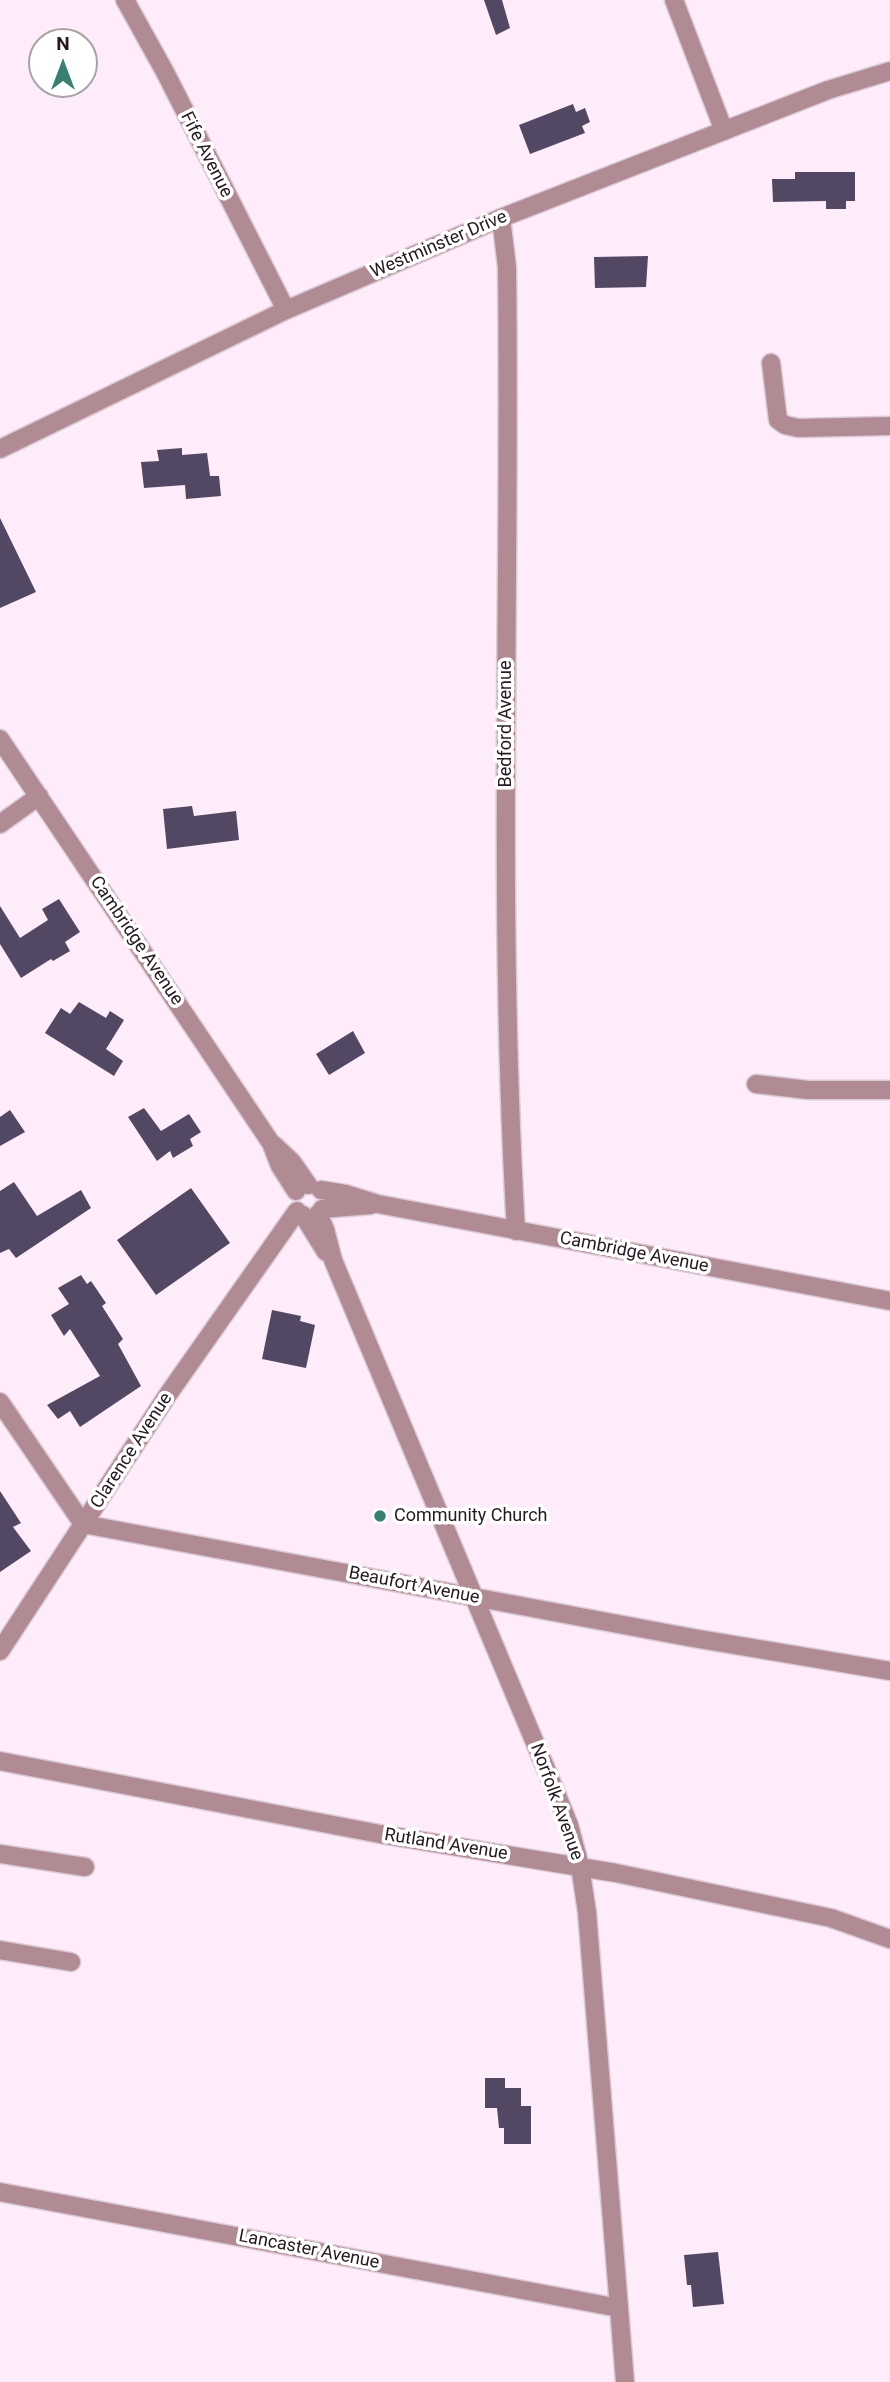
<!DOCTYPE html>
<style>
body{margin:0}
#map{position:relative;width:890px;height:2382px;overflow:hidden;background:#feecfa;font-family:Roboto,sans-serif}
canvas{display:block}
.north{position:absolute;left:28px;top:28px;width:70px;height:70px;box-sizing:border-box;background:#fff;border:2px solid #a7a3a7;border-radius:50%;rotate:0deg;font-size:19px;font-weight:700;line-height:28px;text-align:center;color:#241922}
.north::after{content:'';display:block;margin:auto;width:24px;height:32px;background:#3a7f74;clip-path:polygon(50% 0,100% 100%,50% 72%,0 100%)}
</style>
<div id="map">
<canvas width="890" height="2382"></canvas>
<div class="north">N</div>
</div>
<script>
const c = document.querySelector('canvas').getContext('2d');
c.lineJoin = 'round';
function paint(path, color) { c.fillStyle = color; c.fill(path, 'evenodd'); }
function stroke(path, color, width, dash) { c.strokeStyle = color; c.lineWidth = width; c.lineCap = dash ? 'butt' : 'round'; c.setLineDash(dash || []); c.stroke(path); }
function drawText(font, color, halo, rows, align = 'center') {
  c.font = font + ' Roboto,sans-serif'; c.lineWidth = 7; c.setLineDash([]); c.textBaseline = 'middle'; c.strokeStyle = halo; c.fillStyle = color; for (const [text, x, y, turn = 0] of rows) {
    c.save(); c.translate(x, y); c.rotate((+turn || 0) * Math.PI / 180); c.textAlign = isNaN(turn) ? turn : align; if (halo) c.strokeText(text, 0, 0); c.fillText(text, 0, 0); c.restore();
  }
}
paint(new Path2D(`
 M484 0H502L510 28 496 35Z
 M573 104 576 112 585 108 590 122 582 126 585 133 530 154 519 125Z
 M795 172H855V201H846V209H826V201L773 202 772 179H795Z
 M648 256 646 287 595 288 594 257Z
 M182 448V455L207 453 210 476H219L221 496 186 499 185 485 144 488 141 462 159 461 157 450Z
 M0 518 36 592 0 608Z
 M192 806 194 816 236 811 239 840 167 849 163 809Z
 M59 899 80 932 65 942 70 951 53 961 51 959 21 978 0 944V906L20 938 48 920 42 909Z
 M79 1002 106 1018 110 1011 124 1020 106 1049 123 1061 114 1076 45 1033 61 1008 70 1014Z
 M353 1031 365 1053 329 1075 316 1054Z
 M144 1108 161 1131 189 1114 201 1132 190 1139 193 1146 173 1158 170 1151 157 1161 128 1117Z
 M10 1110 25 1132 0 1146V1117Z
 M14 1182 37 1216 81 1190 91 1208 16 1258 9 1249 0 1253V1191Z
 M191 1188 230 1243 156 1295 117 1240Z
 M81 1275 87 1284 91 1281 106 1303 102 1306 123 1339 118 1344 141 1386 80 1427 70 1411 58 1419 47 1405 100 1376 70 1329 64 1336 51 1315 69 1304 58 1288Z
 M272 1310 301 1316 300 1321 315 1325 306 1368 262 1359Z
 M0 1491 21 1523 13 1527 31 1551 0 1572Z
 M485 2078H505V2088H521V2106H531V2144H504V2128H499L497 2108H485Z
 M718 2252 724 2304 693 2307 691 2285H687L684 2255Z`), '#534863');
const minor = new Path2D(`
 M125 0 165 72 286 310
 M674 0 724 131
 M501 218 507 267C511 588 497 910 516 1231
 M771 363 778 420 785 425 798 428 890 426
 M0 449 286 310 501 218 828 90 890 71
 M0 739 271 1143 280 1166 296 1191
 M0 824 39 796
 M756 1084 808 1090H890
 M274 1145 292 1162 308 1185
 M321 1190 346 1194 378 1204 890 1301
 M322 1209 371 1205
 M318 1214 325 1229 333 1260 556 1793 569 1825 580 1866 587 1912 625 2382
 M303 1215 326 1252
 M0 1402 83 1524 693 1638 890 1671
 M0 1651 169 1393 297 1211
 M0 1761 380 1834 616 1873 831 1918 890 1939
 M0 1854 85 1867
 M0 1950 71 1962
 M0 2192 619 2308`);
stroke(minor, '#dbcad7', 21);
stroke(minor, '#b18b94', 18);
for (const [x, y, r, color] of [
 [380,1516,7,"#3a7f74"]
]) { const dot = new Path2D(); dot.arc(x, y, r, 0, 2 * Math.PI); c.fillStyle = color; c.fill(dot); stroke(dot, '#fff', 2.5); }
drawText('18px', '#241922', '#fff', [
 ["Fife Avenue",206,155,63],
 ["Westminster Drive",439,245,-23],
 ["Bedford Avenue",506,724,-90],
 ["Cambridge Avenue",136,941,56],
 ["Cambridge Avenue",634,1253,11],
 ["Clarence Avenue",132,1451,-57],
 ["Beaufort Avenue",414,1586,11],
 ["Norfolk Avenue",556,1802,70],
 ["Rutland Avenue",446,1845,9],
 ["Lancaster Avenue",309,2250,11]
]);
drawText('18px', '#241922', '#fff', [
 ["Community Church",394,1516]
], 'left');
</script>
